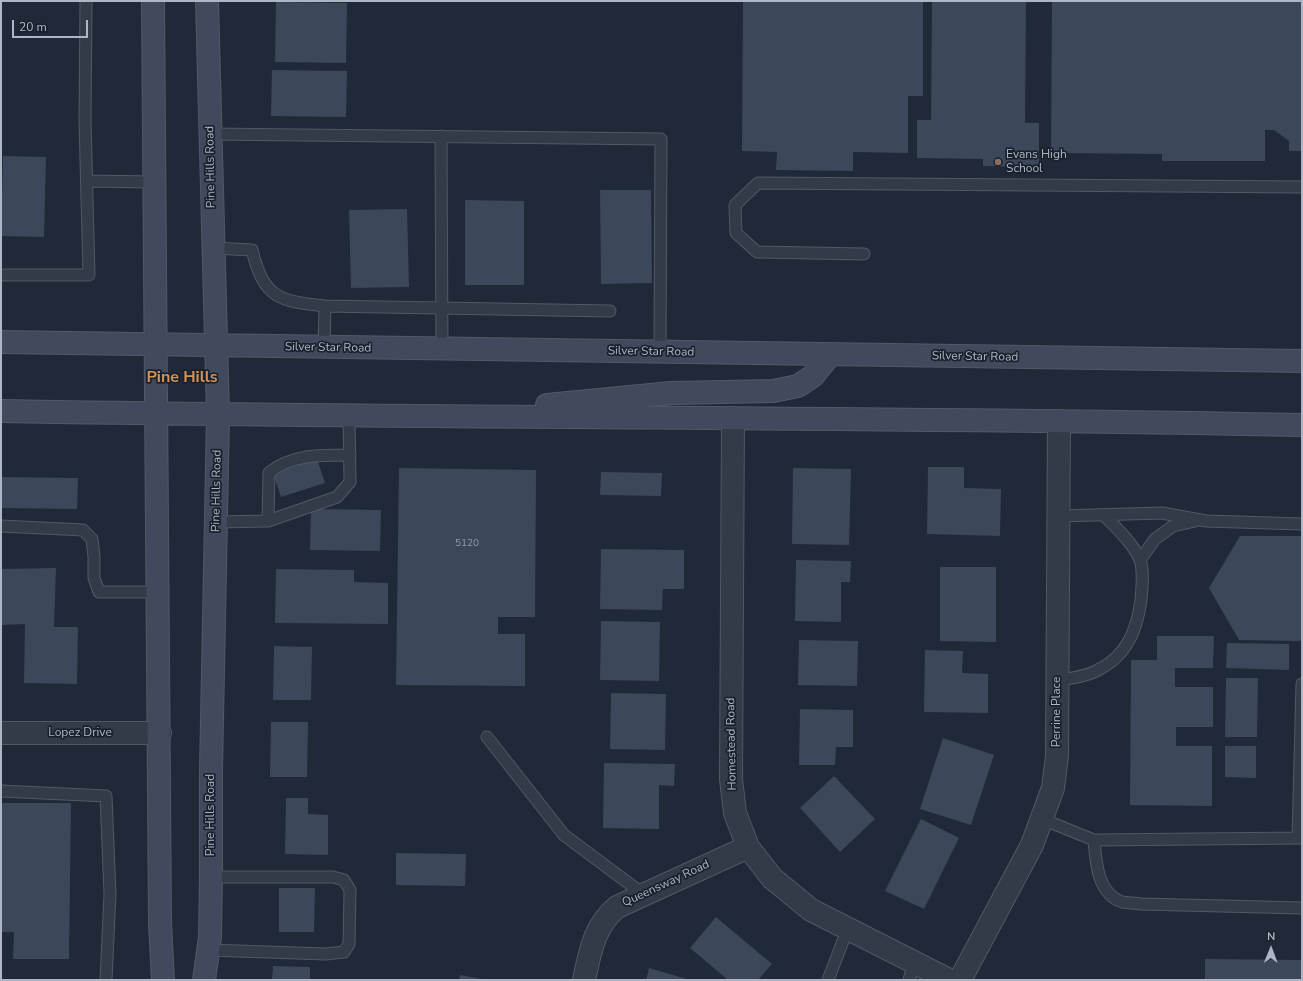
<!DOCTYPE html>
<style>
body{margin:0}
#map{position:relative;width:1303px;height:981px;overflow:hidden;background:#202938;font-family:"Nunito Sans",sans-serif}
canvas{display:block}
.frame{position:absolute;inset:0;border:2px solid #aeb6c6;pointer-events:none}
.north{position:absolute;left:1251px;top:929px;width:40px;height:40px;-webkit-text-stroke:3px #19212d;paint-order:stroke;rotate:1deg;font-size:11px;font-weight:700;line-height:16px;text-align:center;color:#aeb6c6}
.north::after{content:'';display:block;margin:auto;width:14px;height:18px;background:#aeb6c6;clip-path:polygon(50% 0,100% 100%,50% 72%,0 100%)}
.scale{position:absolute;left:12px;top:20px;width:76px;height:18px;box-sizing:border-box;border:2px solid #aeb6c6;border-top:0;padding-left:5px;font-size:12px;line-height:14px;white-space:nowrap;color:#aeb6c6;-webkit-text-stroke:3px #19212d;paint-order:stroke}
</style>
<div id="map">
<canvas width="1303" height="981"></canvas>
<div class="frame"></div>
<div class="north">N</div>
<div class="scale">20 m</div>
</div>
<script>
const c = document.querySelector('canvas').getContext('2d');
c.lineJoin = 'round';
function paint(path, color) { c.fillStyle = color; c.fill(path, 'evenodd'); }
function stroke(path, color, width, dash) { c.strokeStyle = color; c.lineWidth = width; c.lineCap = dash ? 'butt' : 'round'; c.setLineDash(dash || []); c.stroke(path); }
function drawText(font, color, halo, rows, align = 'center') {
  c.font = font + ' "Nunito Sans",sans-serif'; c.lineWidth = 3.5; c.setLineDash([]); c.textBaseline = 'middle'; c.strokeStyle = halo; c.fillStyle = color; for (const [text, x, y, turn = 0] of rows) {
    c.save(); c.translate(x, y); c.rotate((+turn || 0) * Math.PI / 180); c.textAlign = isNaN(turn) ? turn : align; if (halo) c.strokeText(text, 0, 0); c.fillText(text, 0, 0); c.restore();
  }
}
paint(new Path2D(`
 M743 1H923V96H908V153L853 152V171L776 170 777 152 742 151Z
 M932 1H1026L1025 123H1039V167L983 166V159L917 158V120H931Z
 M1052 1H1302V151H1289V141L1274 130H1265V161H1162V154L1051 153Z
 M276 2 347 3 346 63 275 62Z
 M272 70 347 71 346 117 271 116Z
 M3 156 46 157 44 237 1 236Z
 M600 190H651L652 283 601 284Z
 M465 200 524 201V285H465Z
 M407 209 409 287 351 288 349 210Z
 M317 459 325 483 281 497 273 473Z
 M928 467H964V488L1001 489 1000 536 927 534Z
 M399 468 536 470 535 617H498V634H525V686L396 685Z
 M793 468 851 469 849 545 792 544Z
 M601 472 662 473 661 496 600 495Z
 M1 477 78 478 77 509 1 508Z
 M311 509 381 510 380 551 310 550Z
 M1240 536H1301L1302 637 1300 641 1239 640 1209 588Z
 M601 549 684 550V589H663L662 610 600 609Z
 M796 560 851 561 850 582H841V622L795 621Z
 M940 567H996V642L940 641Z
 M56 568 54 627H78L77 684 24 683 25 624 1 625V569Z
 M276 569 354 570V582L388 583V624L275 623Z
 M601 621 660 622 659 681 600 680Z
 M1157 636H1214L1213 668H1175V687H1213V727H1176V746H1212V806L1130 805 1131 660H1157Z
 M799 640 858 641 857 686 798 685Z
 M1227 643 1289 644V670L1226 668Z
 M274 646 312 647 311 700H273Z
 M925 650 963 651 962 673 988 674V713L924 712Z
 M1226 678H1258L1257 737H1225Z
 M611 693 666 694 665 750 610 749Z
 M800 709 853 710V747H836L835 765H799Z
 M271 722H308L307 777H270Z
 M943 738 994 755 971 825 920 809Z
 M1225 746H1256V778L1225 777Z
 M604 763 675 764 674 786 659 785V829L603 828Z
 M834 776 875 819 840 852 800 808Z
 M286 798H308V814L328 815V855L285 854Z
 M1 803H71L69 959H13L14 932H1Z
 M921 819 959 838 924 909 885 891Z
 M396 853 466 854 465 886 396 885Z
 M279 888H315L314 932H279Z
 M716 917 772 964 758 980H728L690 948Z
 M1205 959 1302 960V980H1205Z
 M273 966 310 967V980H272Z
 M649 968 690 980H646Z
 M460 975 482 979V980H459Z`), '#3c4759');
const service = new Path2D(`
 M211 134 661 139 660 353
 M441 136 442 350
 M87 181 155 182
 M213 248 252 250C264 298 278 301 325 306L610 311
 M864 254 757 252 736 233 735 205 758 183 1302 187
 M1 275H89L85 121 86 1
 M324 348 325 306
 M1059 516 1162 513 1206 521 1302 524
 M268 521 269 473C291 454 322 455 350 455
 M217 522 268 521 337 497 350 482 349 416
 M1 526 83 530 92 539 94 557V578L99 592H159
 M1140 560 1155 539 1173 526 1195 521
 M1057 681C1070 678 1085 677 1096 671 1126 657 1137 631 1141 600 1142 588 1144 571 1140 560 1134 544 1115 527 1104 515
 M487 737 564 835 643 894
 M1 791 106 796 110 894 106 980
 M1042 819 1094 840 1302 838
 M1298 838 1302 684
 M1094 840C1096 862 1097 893 1122 902 1128 903 1135 903 1141 904L1302 908
 M208 950 326 954 344 952 349 944 350 890 344 880 333 877H211
 M828 980 848 928
 M909 980 914 962`);
const minor = new Path2D(`
 M733 418 731 779 735 813 748 847 772 878 811 910 949 980
 M1 733H160
 M584 980C590 952 594 926 617 907L748 847
 M960 980 1032 845 1053 788 1057 756 1059 421`);
const secondary = new Path2D(`
 M153 1 160 923 163 980
 M1 342 1302 361
 M547 405 671 393 773 391 798 386 813 376 830 355
 M1 411C435 419 868 416 1302 425
 M204 980 210 937 211 877V771L218 415 207 1`);
stroke(service, '#515967', 13);
stroke(minor, '#515967', 24);
stroke(secondary, '#515967', 24);
stroke(service, '#333b49', 11);
stroke(minor, '#333b49', 22);
stroke(secondary, '#414a5c', 22);
for (const [x, y, r, color] of [
 [998,162,4,"#8d6e63"]
]) { const dot = new Path2D(); dot.arc(x, y, r, 0, 2 * Math.PI); c.fillStyle = color; c.fill(dot); stroke(dot, '#19212d', 1.5); }
drawText('10px', '#929aab', null, [
 ["5120",467,544]
]);
drawText('12px', '#aeb6c6', '#19212d', [
 ["Evans High",1006,155],
 ["School",1006,169]
], 'left');
drawText('12px', '#aeb6c6', '#19212d', [
 ["Pine Hills Road",211,167,-91],
 ["Silver Star Road",328,348,1],
 ["Silver Star Road",651,352,1],
 ["Silver Star Road",975,357,1],
 ["Pine Hills Road",217,491,-89],
 ["Perrine Place",1057,712,-90],
 ["Lopez Drive",80,733],
 ["Homestead Road",732,744,-91],
 ["Pine Hills Road",211,815,-90],
 ["Queensway Road",666,884,-25]
]);
drawText('bold 16px', '#d69358', '#19212d', [
 ["Pine Hills",182,378]
]);
</script>
